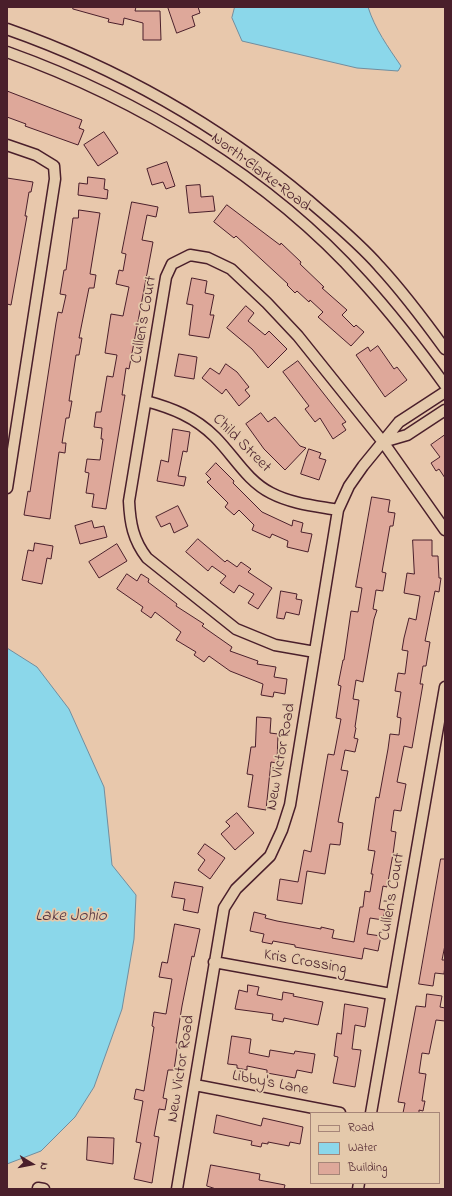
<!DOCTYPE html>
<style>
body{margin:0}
#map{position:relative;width:452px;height:1196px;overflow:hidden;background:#e8c8ac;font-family:"Indie Flower",sans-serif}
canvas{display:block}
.frame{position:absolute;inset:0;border:8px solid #4a1f2b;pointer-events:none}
.legend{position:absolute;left:310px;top:1112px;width:130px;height:72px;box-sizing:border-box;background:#e4c9ab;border:1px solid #a68578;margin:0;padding:5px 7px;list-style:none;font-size:12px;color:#4a1f2b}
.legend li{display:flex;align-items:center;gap:8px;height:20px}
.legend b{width:20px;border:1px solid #a68578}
.north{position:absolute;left:12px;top:1144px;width:40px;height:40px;-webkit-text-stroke:3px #e4c9ab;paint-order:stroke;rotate:100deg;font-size:11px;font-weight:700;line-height:16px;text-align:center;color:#4a1f2b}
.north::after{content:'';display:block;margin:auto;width:14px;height:18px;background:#4a1f2b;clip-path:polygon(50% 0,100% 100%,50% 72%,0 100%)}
</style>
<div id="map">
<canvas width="452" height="1196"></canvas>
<div class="frame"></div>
<ul class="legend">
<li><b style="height:5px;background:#e4c9ab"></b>Road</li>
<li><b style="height:11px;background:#8bd7ea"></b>Water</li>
<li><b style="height:11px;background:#dea89a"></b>Building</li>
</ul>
<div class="north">N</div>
</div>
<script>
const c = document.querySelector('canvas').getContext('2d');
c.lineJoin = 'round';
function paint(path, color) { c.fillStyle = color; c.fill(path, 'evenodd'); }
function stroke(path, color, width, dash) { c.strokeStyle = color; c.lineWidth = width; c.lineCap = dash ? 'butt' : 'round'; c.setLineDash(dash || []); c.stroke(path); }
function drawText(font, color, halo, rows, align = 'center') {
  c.font = font + ' "Indie Flower",sans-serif'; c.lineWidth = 3.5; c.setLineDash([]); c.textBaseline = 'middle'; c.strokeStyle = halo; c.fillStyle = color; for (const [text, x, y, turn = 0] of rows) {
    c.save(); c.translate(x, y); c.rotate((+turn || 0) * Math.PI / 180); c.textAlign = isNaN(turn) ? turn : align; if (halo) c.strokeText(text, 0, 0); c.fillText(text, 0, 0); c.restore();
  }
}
const water = new Path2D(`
 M235 7H368C375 29 388 47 401 66L398 71 357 68 242 41 232 18Z
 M7 648 37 667 69 709 104 787 112 865 136 895 134 939 122 1009 94 1087 75 1117 41 1151 7 1164Z`);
paint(water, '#8bd7ea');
stroke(water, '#718d9e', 1);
const building = new Path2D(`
 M74 7H136L135 11H160L161 40H143V23L124 18 123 25 108 22 109 19 73 9Z
 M168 7H198L200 13 192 16 195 26 177 33Z
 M7 91 82 120 79 128 84 130 78 145 25 126 26 124 7 117Z
 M104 132 118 153 98 166 84 145Z
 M167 162 175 186 166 189 163 182 152 185 147 169Z
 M88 177 105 179 104 189 108 190 107 199 78 195 79 183 87 184Z
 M7 178 33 182 31 192H29L25 216H27L11 305 7 304Z
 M200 185 201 197 213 196 215 211 189 213 186 186Z
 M132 202 158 207 156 217 147 215 142 240 153 242 129 369 126 368 122 395H125L106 509 92 507 94 494 86 493 89 473 85 472 87 459 100 460 103 439H101L102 428 94 427 96 412H101L107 376 113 377 117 355 105 353 111 314 123 316 129 287 116 284 119 270 123 271 126 254 122 253Z
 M227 205 280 245 281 243 301 262 300 264 324 287 322 288 347 310 342 315 354 327 356 325 364 332 351 346 318 317 323 312 310 300 309 302 297 291 295 293 287 285 288 284 236 236 234 238 214 222Z
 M79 210 100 213 90 274 96 275 94 288H89L79 338H82L79 355H76L69 401H72L69 418H66L62 443H66L65 453 59 452 50 519 24 515 28 491 30 492 56 323 58 312 62 313 66 295 60 294 64 270H66L73 218H78Z
 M192 278 207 281 205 293 214 295 210 315H214L209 338 189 335 193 305 187 304Z
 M246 306 254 313 248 321 265 335 269 331 287 349 268 368 252 349 227 328Z
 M378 346 394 369 397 367 407 380 385 397 356 355 368 347 370 351Z
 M179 354 197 357 194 379 175 376Z
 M298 361 346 422 342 424 346 430 333 439 320 418 315 422 305 409 309 406 283 372Z
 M226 364 237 372 249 387 245 390 250 396 239 406 226 389 222 394 202 378 210 368 219 374Z
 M261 413 268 422 275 417 300 446 306 448 285 470 264 449 246 424Z
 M173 429 190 432 187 452 183 451 178 476 186 477 184 486 157 481 161 460 168 462Z
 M445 435V478L439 469 436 471 431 463 440 457 431 445Z
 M309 449 321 453 319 458 326 460 319 480 301 474Z
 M216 463 234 481 233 483 262 512 292 526 293 520 303 523 301 532 312 534 308 552 287 547 288 541 272 534 270 538 252 530 254 525 239 510 234 515 225 507 228 503 207 482 211 479 206 474Z
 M372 497 390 500 388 512 395 513 393 526H390L382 572 386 573 383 591 376 590 373 609 377 610 374 619 363 682 356 680 353 699 359 700 355 727 356 728 354 738 358 739 355 752 345 750 341 770 348 771 338 822 343 823 340 845 330 844 325 874 307 871 302 904 277 900 280 879 298 882 304 850 311 852 328 754 334 755 341 719 336 718 341 686 338 685 343 660H344L351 611 358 612 362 588 356 587Z
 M178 506 188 526 174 533 170 523 161 527 156 517Z
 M92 521 94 528 104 526 107 537 80 544 75 526Z
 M198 539 225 562 227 560 237 567 241 562 251 569 248 572 272 588 258 609 248 603 254 594 239 585 234 593 220 583 226 576 212 566 208 571 186 552Z
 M413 540H432V556H438L439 578H441L439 592 435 591 425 641 430 642 426 666H423L420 684H423L412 748 404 746 397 782 406 784 401 811 394 810 391 831 396 832 393 854 387 887 383 886 379 909 385 910 383 920 370 918 367 934 381 936 378 951 364 948 362 959 295 947V945L273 941 272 944 262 942 264 934 250 931 254 912 266 915 265 918 277 921 321 929V927L334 930 332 938 354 942 360 907H363L365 891 370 892 373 874H371L375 851 368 850 376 797 379 798 388 749 390 734 399 735 401 718 397 717 401 692 395 691 398 673 405 674 408 651 402 650 404 638 409 618 416 620 420 596 404 593 407 573 414 574Z
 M35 543 53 546 51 559 47 558 42 584 22 580 28 550 33 551Z
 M117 544 127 561 99 578 89 562Z
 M127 574 137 581 141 574 149 579 148 582 177 604 176 606 204 624 202 626 232 647 230 651 258 661 257 664 276 667 274 677 287 679 285 694 274 692 273 697 261 695 263 684 230 671 209 656 204 662 194 655 196 652 176 640 181 632 155 612 151 618 141 611 143 607 117 589Z
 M281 591 297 594 296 599 302 600 299 615 286 612 284 619 277 618Z
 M257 717 271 718 270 733 278 734 277 763 271 762 266 810 248 807 253 775 247 774 251 747H255Z
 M237 813 254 833 235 850 221 834 230 826 226 822Z
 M205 844 225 858 210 879 198 870 205 860 198 854Z
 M441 859H445V945L442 960H445V965L444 974 435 973 433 986 419 984Z
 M175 882 203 887 198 913 183 910 185 899 172 897Z
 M175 924 200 929 194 957 192 956 182 1006 176 1043H178L174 1070H168L163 1098 167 1099 165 1110 159 1109 154 1136 159 1137 152 1183 134 1179 141 1143 136 1142 143 1101 134 1099 136 1089 144 1091 154 1027 152 1026 154 1012 166 1014 172 979 159 977 162 962 167 963Z
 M248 985 259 987 257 995 282 1000 283 992 294 994 293 996 323 1002 318 1025 284 1018 283 1022 272 1020 273 1014 235 1009 239 990 247 992Z
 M427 994 442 996 440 1007 445 1008V1021L436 1020 429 1054 422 1053 419 1073 426 1074 422 1101H425L423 1111 419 1110V1113H403L405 1103 398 1102 416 1006 425 1007Z
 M345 1004 368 1008 365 1027 355 1025 352 1049 361 1050 355 1087 333 1083 338 1057 334 1056 337 1033 341 1034Z
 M232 1036 251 1039 249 1053 269 1057 270 1050 294 1054 295 1051 315 1054 312 1073 297 1070 295 1078 267 1073V1070L247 1066V1070L237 1068V1065L228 1064Z
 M217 1115 261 1126 263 1118 303 1127 300 1144 290 1142 289 1146 268 1142V1144L262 1143 261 1147 251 1145 252 1141 214 1133Z
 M88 1137 114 1138 113 1164 87 1160Z
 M211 1165 260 1174 259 1180 285 1185 284 1189H216L207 1186Z`);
paint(building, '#dea89a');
stroke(building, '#4a1f2b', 1);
const minor = new Path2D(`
 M7 29C118 68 218 125 308 200 332 221 358 242 379 266 403 292 424 320 445 349
 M7 52C138 99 269 177 362 281 392 314 419 349 445 385
 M7 145 36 155 54 166 55 179 7 488
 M146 401C172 408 195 417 215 437 234 456 247 481 271 493 292 504 316 506 338 510
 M383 442 407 435 445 410
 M315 652 275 645 236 629 147 558C133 540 130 523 129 501L166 277 172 264 190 255 208 258 231 269 267 303 298 336 383 442 445 530
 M214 962 391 994
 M195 1085 340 1113
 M371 1113 445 687
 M38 1188 44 1189
 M177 1189 224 908 236 889 270 856 282 830 290 805 338 510 349 486 363 466 399 422 445 392
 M358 1189 359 1183`);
stroke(minor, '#4a1f2b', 13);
stroke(minor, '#e4c9ab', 10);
drawText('16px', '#4a1f2b', '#e4c9ab', [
 ["North Clarke Road",260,173,37],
 ["Cullen's Court",145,320,-80],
 ["Child Street",241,444,45],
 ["New Victor Road",282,757,-80],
 ["Cullen's Court",393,897,-80],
 ["Kris Crossing",305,963,10],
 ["New Victor Road",182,1069,-81],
 ["Libby's Lane",270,1084,11]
]);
drawText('italic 17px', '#50313e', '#e4c9ab', [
 ["Lake Johio",71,917]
]);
</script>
